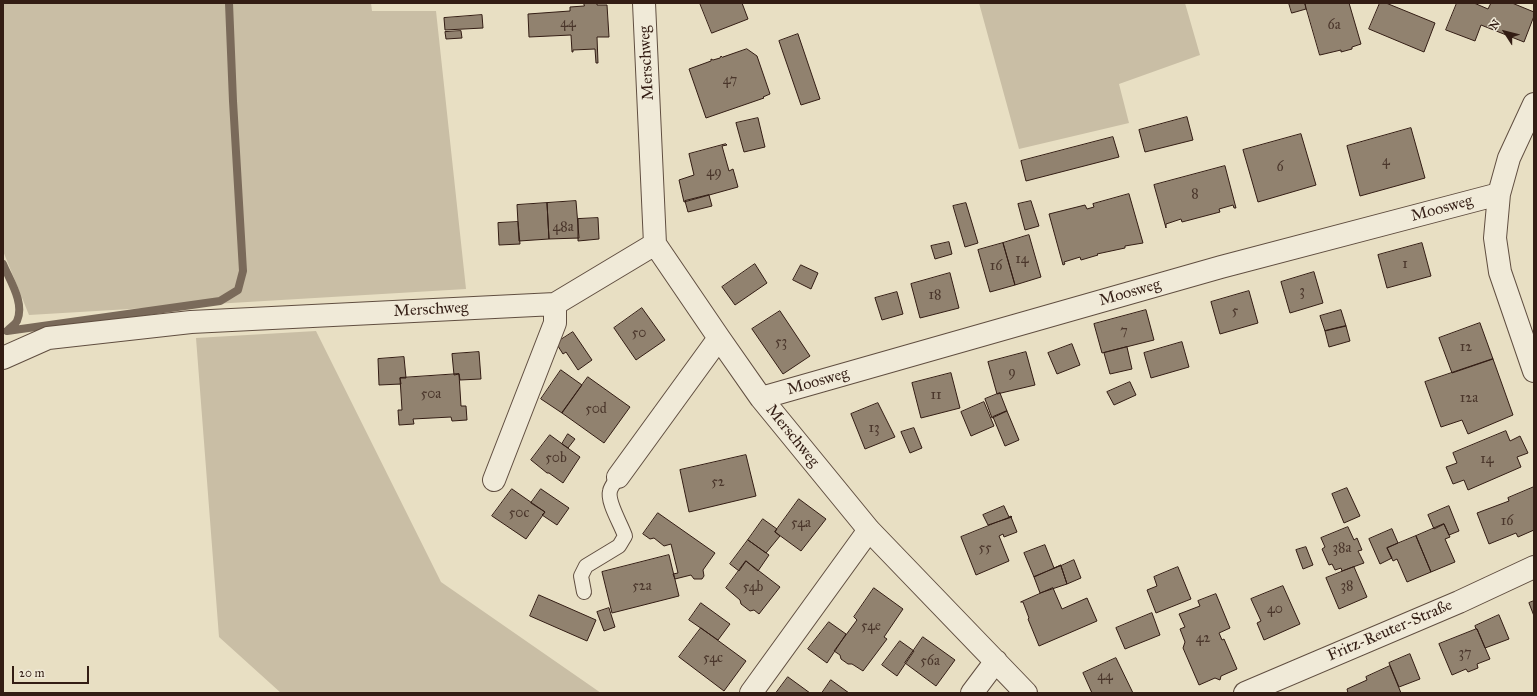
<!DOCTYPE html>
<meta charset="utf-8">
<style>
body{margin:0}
#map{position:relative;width:1537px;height:696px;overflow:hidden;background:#e8dfc3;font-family:"IM FELL Great Primer",serif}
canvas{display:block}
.frame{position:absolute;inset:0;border:4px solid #331d14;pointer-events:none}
.north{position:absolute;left:1485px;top:12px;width:40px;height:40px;-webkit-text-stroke:3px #f0ead8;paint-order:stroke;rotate:306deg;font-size:11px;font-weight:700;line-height:16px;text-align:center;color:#331d14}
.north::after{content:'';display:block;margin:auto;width:14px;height:18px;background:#331d14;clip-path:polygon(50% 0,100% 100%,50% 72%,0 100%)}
.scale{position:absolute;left:12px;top:666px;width:77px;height:18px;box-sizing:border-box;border:2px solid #331d14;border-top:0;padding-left:5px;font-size:12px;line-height:14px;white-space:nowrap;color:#331d14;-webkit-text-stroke:3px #f0ead8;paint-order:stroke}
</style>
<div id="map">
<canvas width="1537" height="696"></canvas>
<div class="frame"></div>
<div class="north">N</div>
<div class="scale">20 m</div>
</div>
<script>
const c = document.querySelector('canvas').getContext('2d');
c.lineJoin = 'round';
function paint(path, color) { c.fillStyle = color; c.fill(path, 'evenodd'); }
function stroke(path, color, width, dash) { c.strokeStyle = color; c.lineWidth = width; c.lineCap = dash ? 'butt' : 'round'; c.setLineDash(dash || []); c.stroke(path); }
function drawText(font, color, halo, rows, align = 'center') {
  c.font = font + ' "IM FELL Great Primer",serif'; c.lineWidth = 3; c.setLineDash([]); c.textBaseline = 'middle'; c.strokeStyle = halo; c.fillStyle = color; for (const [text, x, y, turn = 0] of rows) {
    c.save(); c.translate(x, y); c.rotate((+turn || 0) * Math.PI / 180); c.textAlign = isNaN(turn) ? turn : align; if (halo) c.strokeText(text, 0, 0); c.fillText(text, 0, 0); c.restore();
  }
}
paint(new Path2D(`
 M3 3H371L372 11H436L466 289 29 315 3 251Z
 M979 3H1185L1200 55 1119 84 1129 123 1019 149Z
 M316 331 441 582 601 693H281L219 637 196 338Z`), '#c9bea5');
stroke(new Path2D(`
 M3 264C10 281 25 303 17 321 15 325 11 327 8 330
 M7 331 220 301 238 290 243 271 233 101 229 3`), '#7a6a5a', 8);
const building = new Path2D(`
 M584 3H597V5H607L609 37H597L598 63H596L595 49 573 50V52H572L571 35 529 37 528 14 570 11V7L584 6Z
 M700 3H742L748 19 712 33Z
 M1289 3H1305L1306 9 1292 13Z
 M1305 3H1349L1361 44 1352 47V49L1341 52V50L1320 55Z
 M1380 3H1386L1435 23 1424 52 1369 29Z
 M1457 3H1474L1488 9 1491 3H1512L1534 12V16L1524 42 1481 25 1475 41 1446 30Z
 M482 15 483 28 445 30 444 18Z
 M461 31 462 38 446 39 445 32Z
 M798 34 820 99 801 105 779 41Z
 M747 49 757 56 770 94 763 97 764 98 706 118 689 69 711 61V59L713 60 720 58 721 56 722 57Z
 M1187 117 1193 140 1145 152 1139 130Z
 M758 118 765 147 744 152 736 123Z
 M1411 128 1425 178 1360 196 1347 146Z
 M1301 134 1316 185 1258 202 1243 150Z
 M1113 137 1119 157 1026 181 1021 161Z
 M726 144 727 145 722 146 729 171 733 169 738 187 684 202 679 180 694 175 689 154Z
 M1225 166 1236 208H1234L1233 205 1219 209 1220 212 1182 222 1181 219 1166 224V228L1154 185Z
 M1129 194 1143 243 1125 246V248L1097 254 1098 255 1081 260 1080 257 1064 262 1065 264 1063 265 1049 214 1085 205 1087 209 1094 207 1093 204Z
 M709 195 712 206 688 212 685 201Z
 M576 201 579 238 549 239 547 203Z
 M1031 201 1039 226 1025 230 1018 204Z
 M547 203 549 239 519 241 517 205Z
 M966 203 978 243 965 247 953 206Z
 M598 218 599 239 578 241V219Z
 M518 222 520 244 499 245 498 223Z
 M1029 235 1041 277 1015 285 1003 243Z
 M949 242 952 254 935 259 931 246Z
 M1003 243 1015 285 990 292 978 250Z
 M1422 243 1431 276 1387 288 1378 255Z
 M755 264 767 283 735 305 722 287Z
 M801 265 818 273 811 289 793 280Z
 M1314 272 1323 303 1290 313 1281 282Z
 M950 273 959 308 920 318 911 284Z
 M1249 291 1258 323 1220 334 1211 302Z
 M897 292 903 314 882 320 875 298Z
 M642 308 665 340 636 360 614 328Z
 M1146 310 1154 340 1102 353 1094 324Z
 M1341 310 1346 326 1325 331 1320 316Z
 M780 311 810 356 783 374 752 329Z
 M1480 323 1493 359 1452 373 1439 338Z
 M1346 326 1350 341 1329 347 1325 331Z
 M573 332 592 360 578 370 566 352 563 354 556 343Z
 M1182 342 1189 367 1151 378 1144 353Z
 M1072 344 1080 365 1057 374 1048 353Z
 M1127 347 1132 369 1110 374 1104 353Z
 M479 352 481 379 460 380 459 374 454 375 452 354Z
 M1026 352 1035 385 997 394 988 362Z
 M404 357 406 378H400L401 384 379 385 378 359Z
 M1493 359 1513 415 1468 434 1462 420 1441 427 1425 382Z
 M561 370 582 385 562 413 541 399Z
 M951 373 960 408 921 418 912 383Z
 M459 374 461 406H466L467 420 452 421 451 417 413 419 414 424 399 425 398 410H402L400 378Z
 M588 377 630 407 604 443 562 413Z
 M1130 382 1136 395 1114 405 1107 392Z
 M1000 393 1007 411 992 418 985 399Z
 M984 402 994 426 971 436 961 412Z
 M878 403 895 437 865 449 851 414Z
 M1007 411 1019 440 1005 446 993 417Z
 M914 428 922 448 910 453 901 432Z
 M1506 431 1510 441 1520 436 1528 453 1517 457 1521 467 1468 490 1464 480 1453 484 1446 467 1457 463 1453 453Z
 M568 434 575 439 568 448 562 444Z
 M550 435 580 457 563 483 549 473H547L531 460Z
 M746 455 756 496 689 512 680 470Z
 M1534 487V530L1518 537 1516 533 1489 544 1477 513 1509 501 1508 498Z
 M1347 488 1360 516 1344 523 1332 494Z
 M512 489 545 512 526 539 492 516Z
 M541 489 569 508 557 525 542 515 545 512 531 503Z
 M799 499 826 519 801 551 775 532Z
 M1004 506 1009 517 1011 516 1012 517 988 525 983 515Z
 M1449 506 1459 531 1449 535 1444 524 1434 529 1428 515Z
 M658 513 715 553 703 570 704 576 702 579H694L691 575 675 579 673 574 678 573 671 544 664 546 654 538 650 539 643 534Z
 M1011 517 1017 532 1004 537 1003 534 999 536 1009 561 976 575 961 537Z
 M763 519 777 529 775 532 780 536 766 553 748 540Z
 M1444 524 1450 537 1445 539 1455 562 1431 572 1416 536Z
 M1348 527 1354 540 1357 538 1362 550 1358 551 1364 563 1342 571 1341 568 1335 570 1332 564 1329 565 1322 549 1325 547 1321 538Z
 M1392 529 1398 543 1387 548 1392 558 1380 564 1369 539Z
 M1416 536 1431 572 1407 582 1397 559 1393 561 1387 548Z
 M748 540 769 555 758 571 746 561 739 571 730 564Z
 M1045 545 1054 568 1061 565 1034 577 1024 553Z
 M1306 547 1313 565 1303 569 1296 550Z
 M669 555 679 596 612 613 602 572Z
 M1074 560 1081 578 1067 584 1061 566Z
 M746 561 780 587 759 614 754 610 750 611 741 604 740 600 726 588Z
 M1061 566 1067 584 1040 593 1034 577Z
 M1178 567 1191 599 1156 613 1147 590 1157 586 1154 577Z
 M1354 567 1367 597 1339 609 1326 578Z
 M1283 586 1300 624 1264 640 1257 623 1261 621 1251 599Z
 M874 588 903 609 884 637 887 639 863 671 852 664H848L841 659 840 655 834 651 857 620 854 617Z
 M1053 588 1062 609 1087 598 1097 621 1039 646 1028 619 1029 618 1023 602H1021Z
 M1216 594 1230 628 1219 633 1222 640 1224 639 1237 669 1221 676 1220 680 1215 678 1199 685 1183 648 1185 642 1180 629 1185 627 1179 614 1200 606 1198 601Z
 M539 595 596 620 587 641 530 616Z
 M1534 601V616L1529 603Z
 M701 603 730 624 718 640 689 620Z
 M609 608 615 627 604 631 597 612Z
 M1152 613 1160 635 1125 649 1116 628Z
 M1499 615 1509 639 1485 648 1477 629H1476L1475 626Z
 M829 622 846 634 827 663 808 649Z
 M701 628 746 661 724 691 679 657Z
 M1476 629H1477L1490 659 1477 664 1478 668 1468 672 1466 669 1452 675 1439 644Z
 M923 637 955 660 936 686 905 663Z
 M900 641 914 651 897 676 882 665Z
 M1410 654 1420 679 1399 687 1389 663Z
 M1116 658 1133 693H1092L1083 673Z
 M1390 666 1401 693H1348L1347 689 1367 680 1366 677Z
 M788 677 810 693H776Z
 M831 680 849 693H822Z`);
paint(building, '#91826f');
stroke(building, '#331d14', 1);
const lane = new Path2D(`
 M584 592 581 576 586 566 619 546 625 536C621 524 607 502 610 491 611 486 616 481 618 477`);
const street = new Path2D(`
 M644 3 655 244 719 338 761 398 869 530 1026 693
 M1534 104 1509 158 1499 194 1495 238 1500 272 1534 371
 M3 358 48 338 191 322 555 304 655 244
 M761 398 1221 267 1499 194
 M618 477 719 338
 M494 480 555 323V304
 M751 693 869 530
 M972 693 996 661
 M1245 693 1459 602 1534 567`);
stroke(lane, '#604e40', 16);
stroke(street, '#604e40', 24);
stroke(lane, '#f0ead8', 14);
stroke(street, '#f0ead8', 22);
drawText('14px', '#4a362b', null, [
 ["44",568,24],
 ["6a",1334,26],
 ["47",730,81],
 ["4",1386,162],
 ["6",1280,168],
 ["49",714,173],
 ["8",1195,195],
 ["48a",563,228],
 ["14",1022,260],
 ["1",1405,265],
 ["16",996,267],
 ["3",1302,292],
 ["18",935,296],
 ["5",1235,312],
 ["7",1124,332],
 ["50",639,334],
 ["53",781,343],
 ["12",1466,348],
 ["9",1012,373],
 ["50a",431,395],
 ["11",936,396],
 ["12a",1469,399],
 ["50d",596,410],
 ["13",874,429],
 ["50b",556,459],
 ["14",1487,460],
 ["52",718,483],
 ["50c",519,514],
 ["16",1507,522],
 ["54a",801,524],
 ["55",985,549],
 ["38a",1342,549],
 ["52a",642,587],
 ["38",1347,587],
 ["54b",753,588],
 ["40",1275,610],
 ["54e",871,627],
 ["42",1203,639],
 ["37",1465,654],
 ["54c",713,659],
 ["56a",930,662],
 ["44",1105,677]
]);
drawText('16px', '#331d14', '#f0ead8', [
 ["Merschweg",647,63,-93],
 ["Moosweg",1442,209,-15],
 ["Moosweg",1130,293,-16],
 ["Merschweg",431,310,-3],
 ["Moosweg",818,382,-16],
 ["Merschweg",792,436,51],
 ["Fritz-Reuter-Straße",1390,631,-23]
]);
</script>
